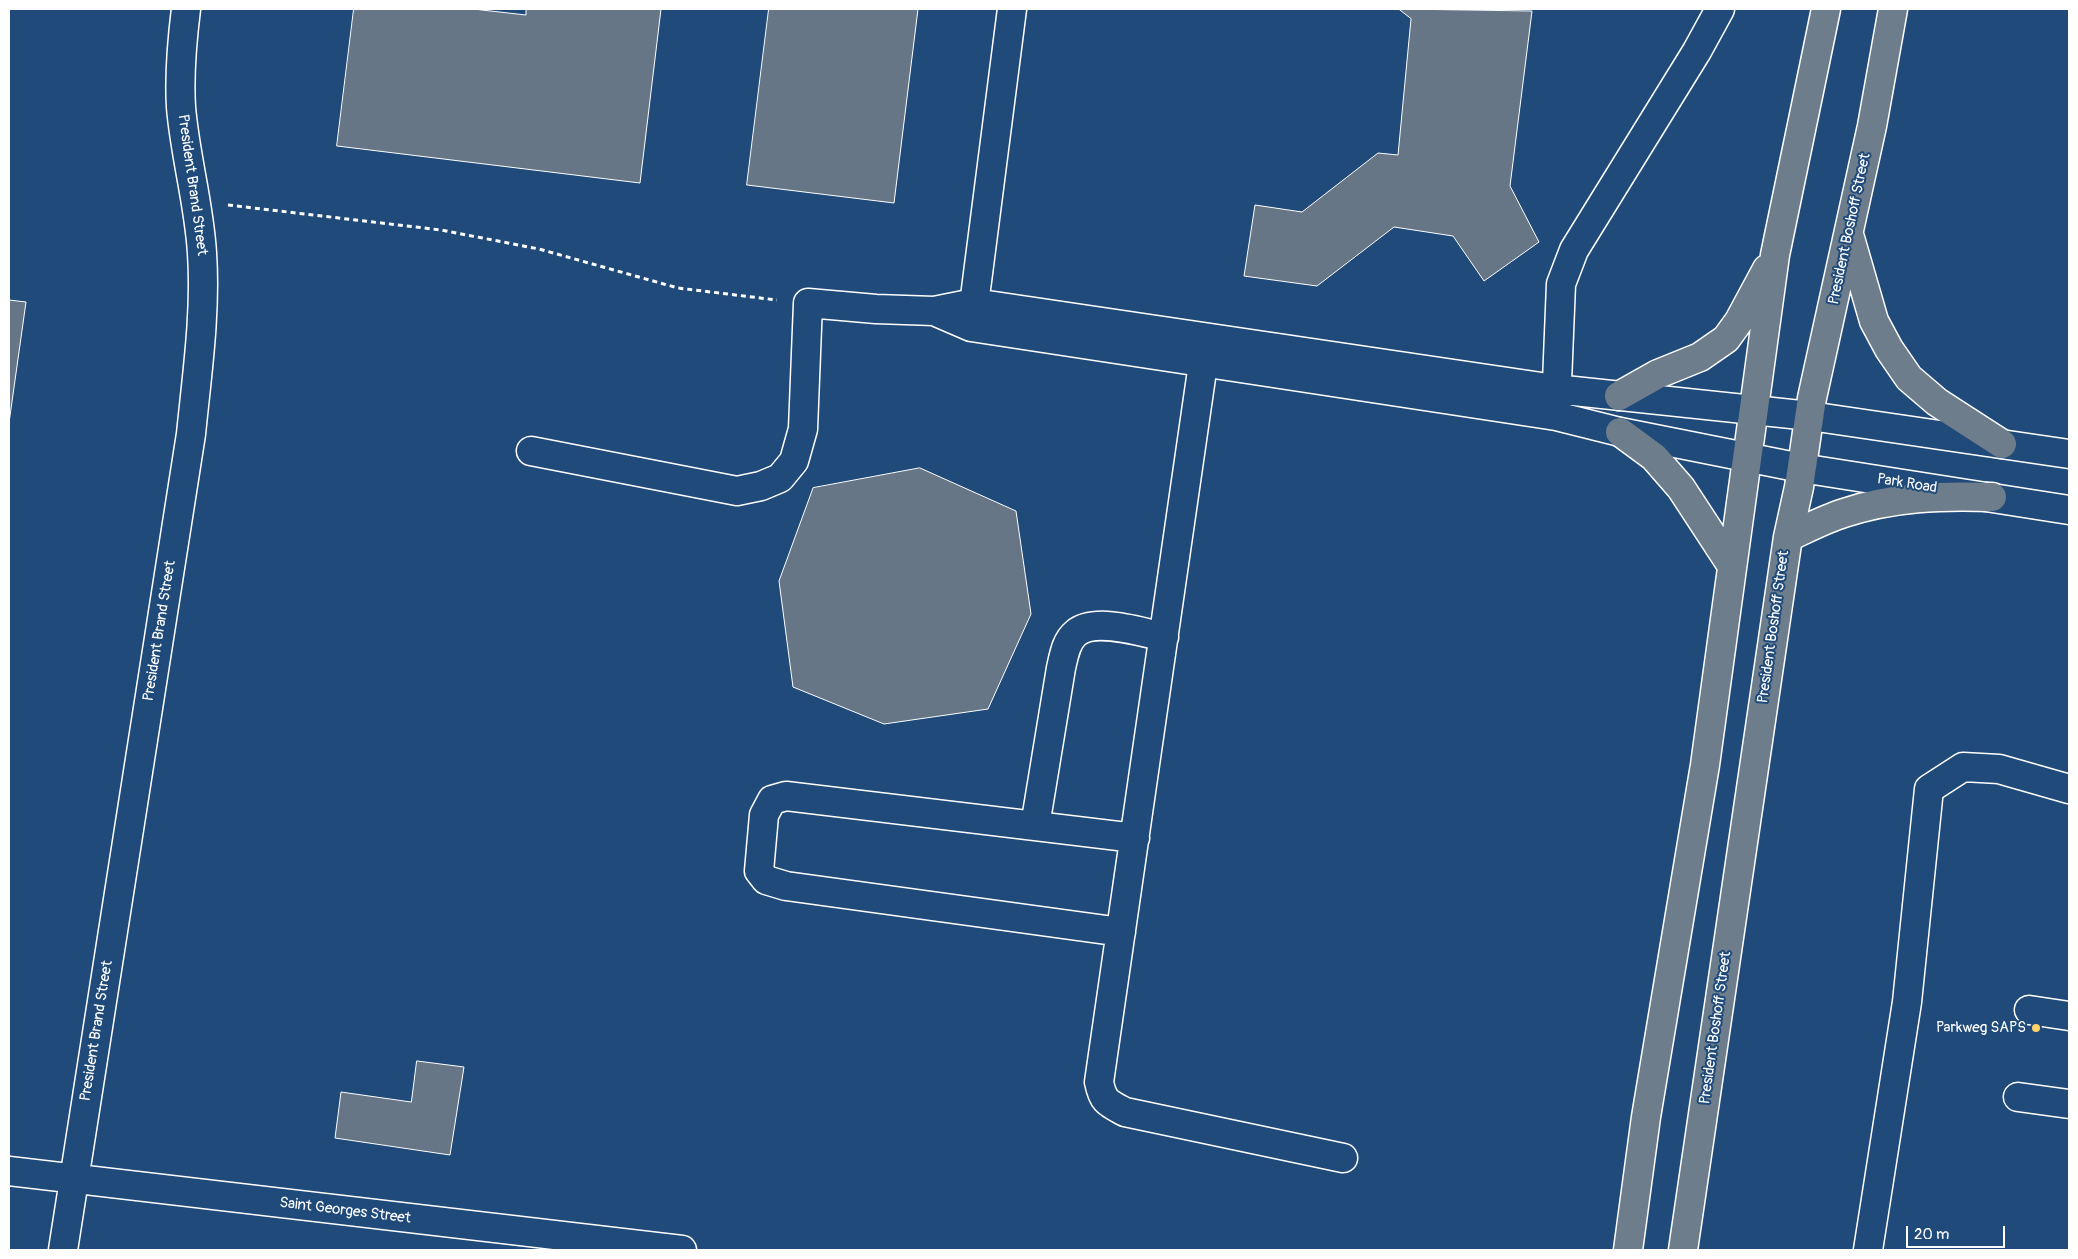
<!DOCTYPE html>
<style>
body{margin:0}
#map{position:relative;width:2078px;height:1259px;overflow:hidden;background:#1f4a7a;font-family:Pangolin,sans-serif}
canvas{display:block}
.frame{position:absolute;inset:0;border:10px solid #fff;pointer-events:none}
.scale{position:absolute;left:1906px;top:1226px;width:99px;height:22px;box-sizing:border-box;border:2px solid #fff;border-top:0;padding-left:6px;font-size:15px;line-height:18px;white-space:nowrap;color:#fff;-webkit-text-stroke:4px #1f4a7a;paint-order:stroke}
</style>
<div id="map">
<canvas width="2078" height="1259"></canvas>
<div class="frame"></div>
<div class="scale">20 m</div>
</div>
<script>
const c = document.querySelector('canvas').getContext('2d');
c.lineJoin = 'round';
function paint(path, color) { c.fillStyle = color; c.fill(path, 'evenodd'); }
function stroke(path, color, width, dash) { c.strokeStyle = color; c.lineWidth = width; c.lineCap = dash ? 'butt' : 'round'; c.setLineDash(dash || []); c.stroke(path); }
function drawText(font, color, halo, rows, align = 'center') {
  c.font = font + ' Pangolin,sans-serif'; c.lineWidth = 4; c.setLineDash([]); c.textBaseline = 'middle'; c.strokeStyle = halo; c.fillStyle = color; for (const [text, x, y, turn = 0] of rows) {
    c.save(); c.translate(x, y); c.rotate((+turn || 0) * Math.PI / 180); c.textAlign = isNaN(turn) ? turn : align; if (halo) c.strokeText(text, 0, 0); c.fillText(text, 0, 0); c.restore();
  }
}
const building = new Path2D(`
 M354 9H473L526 15V9H661L640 183 337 146Z
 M769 9H918L894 203 747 185Z
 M1399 9 1532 11 1510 186 1539 242 1484 281 1453 236 1394 227 1317 286 1244 276 1255 205 1302 212 1378 153 1398 155 1411 19Z
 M9 300 26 302 9 423Z
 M920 468 1016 511 1031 614 988 709 884 724 793 687 779 581 813 488Z
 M417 1061 464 1067 450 1155 335 1138 341 1092 411 1102Z`);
paint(building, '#667686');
stroke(building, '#fff', 1);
const minor = new Path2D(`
 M934 311 971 327 1556 416 1620 432 1801 468 2069 510
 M972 320 1012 9
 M1206 343 1099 1082C1103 1102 1108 1103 1125 1112L1343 1158
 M1556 407 1561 284 1574 250 1697 51 1720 9
 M531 451 737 491 761 486 780 478 794 461 803 429 808 303 876 309 934 311 974 303 1555 389 1810 416 2069 454
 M1035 826 1061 668C1064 655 1066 641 1076 633 1095 617 1142 632 1164 637
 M1121 932 786 886 766 880 759 871 764 815 772 800 786 796 1135 838
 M2029 1010 2069 1016
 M2018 1097 2069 1104
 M9 1171 682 1250
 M63 1250 191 434C197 374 206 313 202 253 199 203 185 156 181 107 179 74 182 41 186 9
 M1868 1250 1907 1002 1929 789 1963 767 1999 769 2069 789`);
const major = new Path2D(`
 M1850 238 1874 321 1889 349 1909 378 1937 402 2002 444
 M1619 396 1658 374 1700 357 1726 339 1739 321 1767 269
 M1620 432 1654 457 1681 488 1732 566
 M1788 537C1806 529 1825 519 1844 513 1892 497 1942 495 1992 497
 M1628 1250 1646 1117 1705 765 1775 255 1826 9
 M1683 1250 1788 537 1799 487 1812 398 1872 126 1893 9`);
stroke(minor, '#fff', 31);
stroke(major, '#fff', 31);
stroke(new Path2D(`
 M228 205 441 230 539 249 678 288 777 300`), '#fff', 3, [5, 4]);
stroke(minor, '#1f4a7a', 28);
stroke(major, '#6d7d8c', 28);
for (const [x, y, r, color] of [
 [2036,1028,5,"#ffd166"]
]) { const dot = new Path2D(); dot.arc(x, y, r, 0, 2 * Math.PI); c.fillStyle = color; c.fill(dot); stroke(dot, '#1f4a7a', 2); }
drawText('15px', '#fff', '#1f4a7a', [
 ["President Brand Street",192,185,82],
 ["President Boshoff Street",1850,229,-78],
 ["Park Road",1907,484,9],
 ["President Boshoff Street",1774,627,-82],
 ["President Brand Street",160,631,-81],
 ["President Boshoff Street",1716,1028,-82],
 ["President Brand Street",97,1031,-81],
 ["Saint Georges Street",345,1211,7]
]);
drawText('15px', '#fff', '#1f4a7a', [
 ["Parkweg SAPS",2026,1028]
], 'right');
</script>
